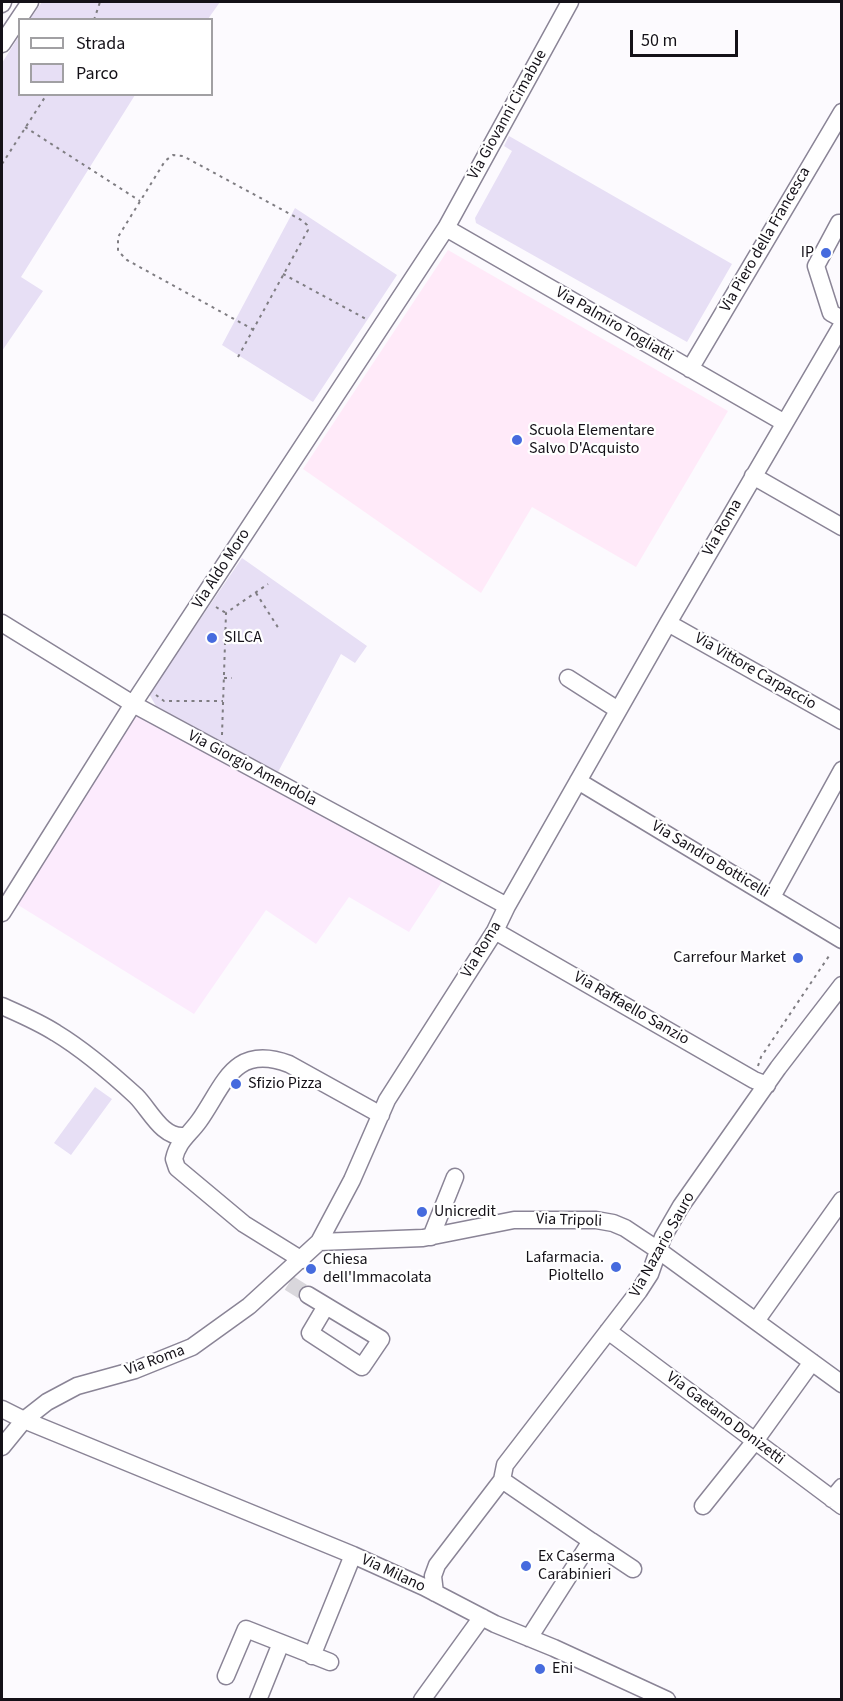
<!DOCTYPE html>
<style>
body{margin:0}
#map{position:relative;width:843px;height:1701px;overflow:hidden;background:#fcfafe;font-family:"Source Sans 3",sans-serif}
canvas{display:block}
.frame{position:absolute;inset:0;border:3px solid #141118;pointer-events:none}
.legend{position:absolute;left:18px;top:18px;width:195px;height:78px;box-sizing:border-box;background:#fff;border:2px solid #a1a0a3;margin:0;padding:8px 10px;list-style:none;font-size:18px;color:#141118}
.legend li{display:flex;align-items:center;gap:12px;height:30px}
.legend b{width:30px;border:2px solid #a1a0a3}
.scale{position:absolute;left:630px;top:30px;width:108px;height:27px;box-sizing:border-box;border:3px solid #141118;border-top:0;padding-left:8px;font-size:18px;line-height:21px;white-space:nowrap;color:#141118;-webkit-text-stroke:4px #fff;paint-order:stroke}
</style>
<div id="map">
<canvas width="843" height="1701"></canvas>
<div class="frame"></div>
<ul class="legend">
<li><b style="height:8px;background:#fff"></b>Strada</li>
<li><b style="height:16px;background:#e7dff5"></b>Parco</li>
</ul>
<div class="scale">50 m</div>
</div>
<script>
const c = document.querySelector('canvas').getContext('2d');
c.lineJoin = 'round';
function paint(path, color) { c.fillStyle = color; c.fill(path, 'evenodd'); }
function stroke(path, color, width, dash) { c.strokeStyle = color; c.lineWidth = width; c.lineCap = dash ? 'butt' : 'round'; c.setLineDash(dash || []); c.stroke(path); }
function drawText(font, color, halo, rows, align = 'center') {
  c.font = font + ' "Source Sans 3",sans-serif'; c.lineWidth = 4.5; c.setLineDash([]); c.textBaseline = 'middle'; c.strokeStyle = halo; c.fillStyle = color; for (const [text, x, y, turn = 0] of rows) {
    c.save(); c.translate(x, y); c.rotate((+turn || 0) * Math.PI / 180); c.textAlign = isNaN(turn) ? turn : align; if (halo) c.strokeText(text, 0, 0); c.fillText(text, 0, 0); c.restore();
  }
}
paint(new Path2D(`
 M133 704 447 874 409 932 349 897 316 944 266 910 194 1014 10 900Z`), '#fcebfd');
paint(new Path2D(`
 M448 250 728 411 636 567 532 507 481 593 303 469Z`), '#ffeaf9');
paint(new Path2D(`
 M42 2H220L208 19H30Z
 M19 36 20 94 135 95 21 277 43 291 2 351V63Z
 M509 136 732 264 687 342 476 223 475 218 512 151 504 146Z
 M295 208 397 275 313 402 222 345Z
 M242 558 367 646 355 663 341 654 278 772 156 706 149 694Z
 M95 1087 112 1099 71 1155 54 1143Z`), '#e7dff5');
stroke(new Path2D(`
 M289 1283 308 1295`), '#d9d7dc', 16, [16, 8]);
const minor = new Path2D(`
 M2 4 3 2
 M2 44 30 2
 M842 223H839L816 266 831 313 842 319
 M446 228 783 422
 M690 369 842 112
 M753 476 842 527
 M2 623 133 704 507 906
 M668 623 842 721
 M568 678 618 710
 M578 781 842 940
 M772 897 842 770
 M2 913 133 704 446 228 570 2
 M495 931 754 1080 767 1085
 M2 1006C20 1014 39 1022 56 1033 84 1050 112 1074 136 1096 150 1110 162 1138 184 1136
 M431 1237 455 1177
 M319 1242 423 1238 514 1220H596L613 1223 625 1228 658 1250 842 1384
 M302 1260 244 1224 177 1168 174 1159C178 1141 189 1135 199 1121 224 1086 233 1043 289 1064L381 1115
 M308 1295 381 1339 362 1367 310 1333 326 1306
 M756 1321 842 1200
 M608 1331 842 1506
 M2 1409 24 1420 353 1555 424 1587 495 1624 554 1648 667 1700
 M2 1447 24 1420 47 1402 77 1386 135 1370 192 1347 249 1306 319 1242 352 1180 387 1100 495 931 507 906 668 623 842 325
 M502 1480 591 1541 529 1638
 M832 1499 842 1487
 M703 1506 755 1441 812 1362
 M591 1541 633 1569
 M435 1593 433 1576 437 1565 502 1480 505 1465 639 1291 650 1274 663 1237 681 1206 778 1068 842 985
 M312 1656 353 1555
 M226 1676 246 1629 330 1662
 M258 1700 281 1643
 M422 1700 482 1617`);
stroke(minor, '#8a8496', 19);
stroke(new Path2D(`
 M94 20 100 2
 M25 127 140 201
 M2 164 47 94
 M283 274 368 320
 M238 357 308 230 307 225 303 221 183 156 173 155 165 161 118 237V251L127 260 254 330
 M256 593 279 629
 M216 607 226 613
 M224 678H232
 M156 695 164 701H223
 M222 735 226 613 268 584
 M758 1066 761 1057 831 953`), '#7f7d82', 2, [3, 4.5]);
stroke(minor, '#fff', 16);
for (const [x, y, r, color] of [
 [826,253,6,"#466bde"],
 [517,440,6,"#466bde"],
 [212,638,6,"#466bde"],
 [798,958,6,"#466bde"],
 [236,1084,6,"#466bde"],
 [422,1212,6,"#466bde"],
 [616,1267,6,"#466bde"],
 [311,1269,6,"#466bde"],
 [526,1566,6,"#466bde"],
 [540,1669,6,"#466bde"]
]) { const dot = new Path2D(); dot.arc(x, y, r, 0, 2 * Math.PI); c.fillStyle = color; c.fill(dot); stroke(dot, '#fff', 2); }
drawText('16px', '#141118', '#fff', [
 ["Via Giovanni Cimabue",508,115,-61],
 ["Via Piero della Francesca",766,240,-60],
 ["Via Palmiro Togliatti",614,325,30],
 ["Via Roma",723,528,-60],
 ["Via Aldo Moro",222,569,-57],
 ["Via Vittore Carpaccio",755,672,30],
 ["Via Giorgio Amendola",252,769,28],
 ["Via Sandro Botticelli",710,860,31],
 ["Via Roma",482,950,-59],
 ["Via Raffaello Sanzio",631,1009,30],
 ["Via Tripoli",569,1221,2],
 ["Via Nazario Sauro",663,1245,-61],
 ["Via Roma",155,1361,-20],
 ["Via Gaetano Donizetti",725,1419,37],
 ["Via Milano",393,1574,25]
]);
drawText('16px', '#141118', '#fff', [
 ["IP",814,253,"right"],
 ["Scuola Elementare",529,431],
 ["Salvo D'Acquisto",529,449],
 ["SILCA",224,638],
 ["Carrefour Market",786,958,"right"],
 ["Sfizio Pizza",248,1084],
 ["Unicredit",434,1212],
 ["Lafarmacia.",604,1258,"right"],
 ["Pioltello",604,1276,"right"],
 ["Chiesa",323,1260],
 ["dell'Immacolata",323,1278],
 ["Ex Caserma",538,1557],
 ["Carabinieri",538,1575],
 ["Eni",552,1669]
], 'left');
</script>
